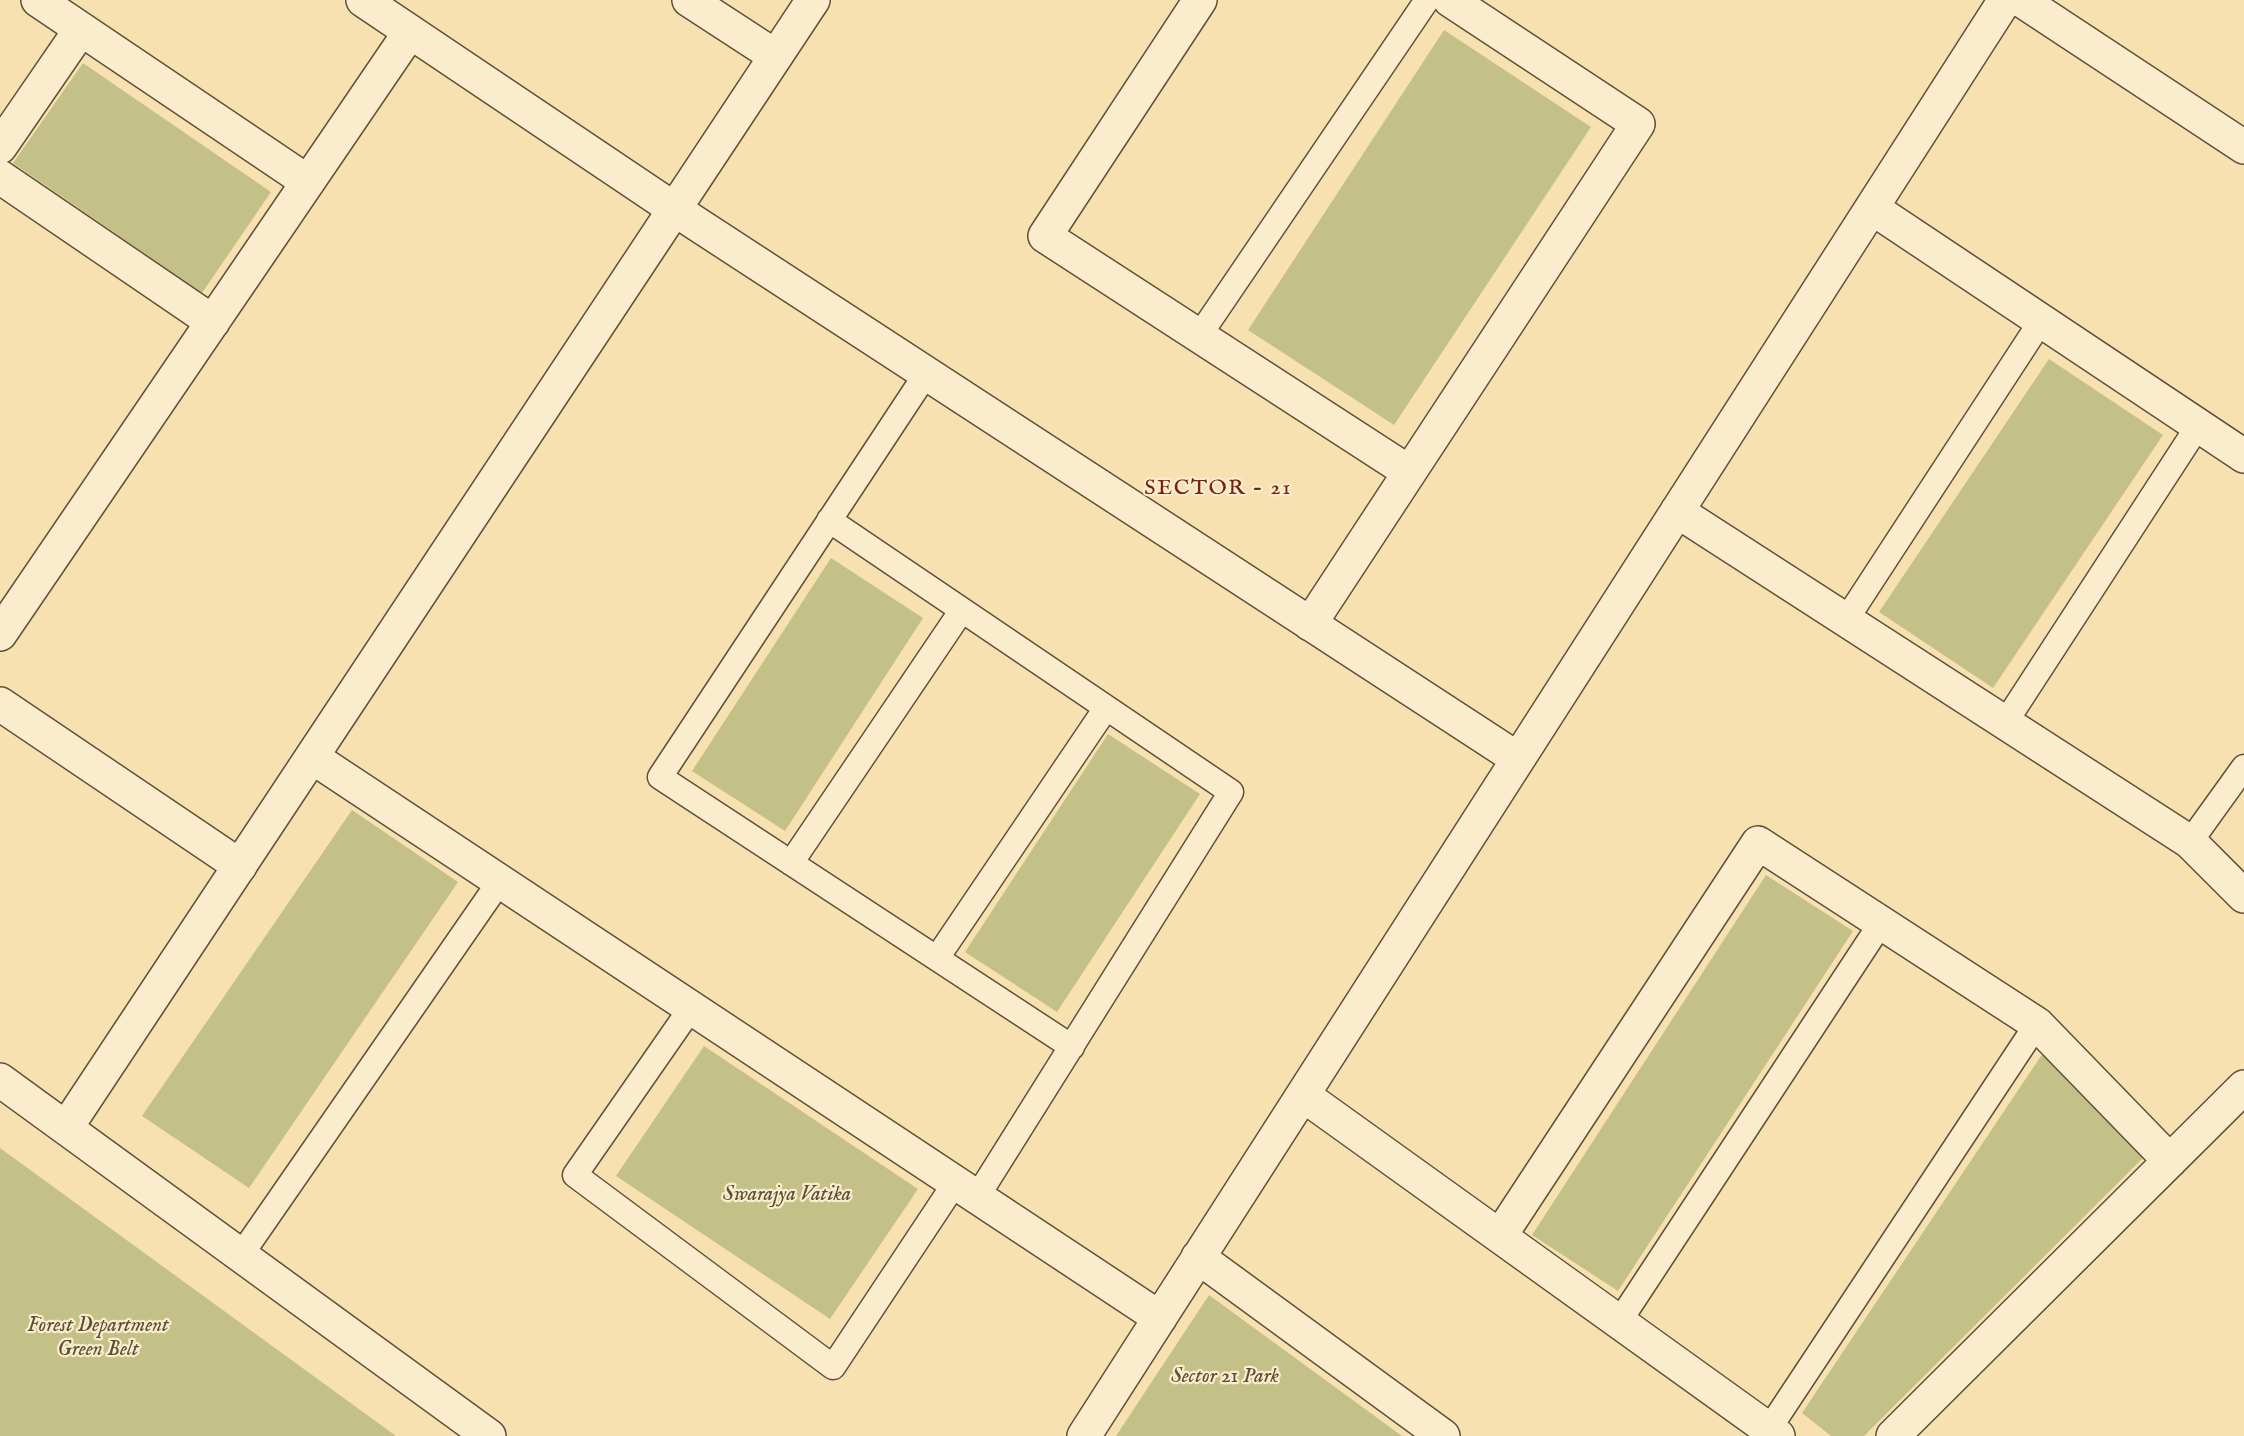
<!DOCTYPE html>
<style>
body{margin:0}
canvas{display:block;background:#f8e1b1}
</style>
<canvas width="2244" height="1436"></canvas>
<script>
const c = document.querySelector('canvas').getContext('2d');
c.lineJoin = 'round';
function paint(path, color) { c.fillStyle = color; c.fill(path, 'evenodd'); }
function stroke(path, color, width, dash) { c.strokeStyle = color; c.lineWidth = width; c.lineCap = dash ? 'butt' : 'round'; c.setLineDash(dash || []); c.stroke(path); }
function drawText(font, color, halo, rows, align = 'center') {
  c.font = font + ' "IM FELL English",serif'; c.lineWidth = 4.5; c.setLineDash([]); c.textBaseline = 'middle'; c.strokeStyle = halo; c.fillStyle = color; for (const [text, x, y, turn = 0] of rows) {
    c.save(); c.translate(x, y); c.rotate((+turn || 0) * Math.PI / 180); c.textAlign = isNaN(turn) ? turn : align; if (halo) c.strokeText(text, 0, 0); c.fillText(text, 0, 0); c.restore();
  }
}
paint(new Path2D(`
 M1444 30 1591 127 1394 425 1248 330Z
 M83 63 271 192 202 293 13 163Z
 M2049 359 2163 435 1993 688 1879 612Z
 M831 558 923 618 785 831 692 771Z
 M1108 734 1200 794 1057 1012 965 952Z
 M352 810 458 882 249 1188 142 1116Z
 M1766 875 1853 931 1618 1291 1532 1235Z
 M704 1046 918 1189 830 1319 616 1176Z
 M2043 1053 2143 1158 1864 1436H1831L1802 1413Z
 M0 1148 396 1436H0Z
 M1209 1295 1402 1436H1116Z`), '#c3c187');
const service = new Path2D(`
 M1199 336 1427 0
 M926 374 660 777 1072 1047
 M829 520 1231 792 977 1197
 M1846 620 2041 321
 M2005 723 2198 426
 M2190 842 2244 767
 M791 863 962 610
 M937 958 1106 708
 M691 1008 575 1175 833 1367 955 1183
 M241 1255 500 881
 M1619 1322 1881 923
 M1769 1429 2037 1024`);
const minor = new Path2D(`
 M38 0 308 182
 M363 0 674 209 1518 759
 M689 0 775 56
 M1200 0 1045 236 1409 472
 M2021 0 2244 147
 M0 147 81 29
 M0 177 213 322
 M1872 208 2244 456
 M1677 511 2190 842 2244 896
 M1310 624 1638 124 1450 0
 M0 634 410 32
 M0 704 240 866
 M312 757 1160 1318
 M1303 1095 1778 1436
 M1500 1236 1758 843 2037 1024 2170 1161
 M1198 1257 1443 1436
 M1084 1436 2005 0
 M1893 1436 2244 1087`);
const tertiary = new Path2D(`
 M0 1080 489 1436
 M66 1128 813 0`);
stroke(service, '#605039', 27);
stroke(minor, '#605039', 36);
stroke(tertiary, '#605039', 36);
stroke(service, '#faeccc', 24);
stroke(minor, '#faeccc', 33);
stroke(tertiary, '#faeccc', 33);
drawText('italic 21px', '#5a5034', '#faeccc', [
 ["Swarajya Vatika",787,1196],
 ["Forest Department",98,1327],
 ["Green Belt",98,1351],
 ["Sector 21 Park",1225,1378]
]);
c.letterSpacing = '1.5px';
drawText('22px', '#7a1f14', '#faeccc', [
 ["SECTOR - 21",1218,489]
]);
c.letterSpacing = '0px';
</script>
